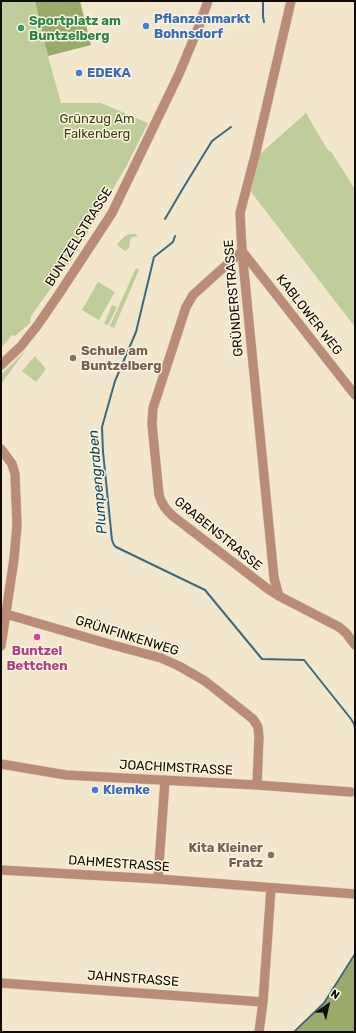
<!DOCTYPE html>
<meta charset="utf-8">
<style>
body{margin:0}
#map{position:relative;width:356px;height:1033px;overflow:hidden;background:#f2e6cd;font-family:Rubik,sans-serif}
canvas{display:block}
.frame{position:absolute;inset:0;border:2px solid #100c04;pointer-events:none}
.north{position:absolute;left:308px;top:985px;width:40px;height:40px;-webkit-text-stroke:3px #fdf4df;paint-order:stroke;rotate:34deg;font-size:11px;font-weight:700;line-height:16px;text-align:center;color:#100c04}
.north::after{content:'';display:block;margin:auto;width:14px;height:18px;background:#100c04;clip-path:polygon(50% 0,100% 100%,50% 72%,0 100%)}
</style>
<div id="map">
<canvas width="356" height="1033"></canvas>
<div class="frame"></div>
<div class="north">N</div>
</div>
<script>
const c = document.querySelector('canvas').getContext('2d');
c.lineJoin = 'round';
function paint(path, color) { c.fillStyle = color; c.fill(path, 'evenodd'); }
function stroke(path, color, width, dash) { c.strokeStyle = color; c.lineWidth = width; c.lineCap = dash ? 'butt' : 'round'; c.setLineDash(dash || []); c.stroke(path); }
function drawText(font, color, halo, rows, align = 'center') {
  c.font = font + ' Rubik,sans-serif'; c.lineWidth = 3; c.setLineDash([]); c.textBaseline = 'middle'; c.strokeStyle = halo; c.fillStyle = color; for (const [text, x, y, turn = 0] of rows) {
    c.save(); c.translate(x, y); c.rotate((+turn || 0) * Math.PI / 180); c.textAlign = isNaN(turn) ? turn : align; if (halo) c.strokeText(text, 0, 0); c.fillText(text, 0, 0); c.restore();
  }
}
paint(new Path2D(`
 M1 1H35L48 56 61 103H101L148 123 127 165 74 256 31 316 30 323 15 336 12 335 1 348Z
 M306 113 327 149 332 153 355 189V327L251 192 260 154Z
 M129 234H135L138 236 132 237 130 240 129 248 125 251 118 246 117 244 125 236Z
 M136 268 139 270 114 328 110 326Z
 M98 282 115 292 99 320 82 310Z
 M112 305 117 307 108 325 104 324Z
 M26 350 1 384V375Z
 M35 356 46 369 36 382 22 371Z`), '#bfcd9b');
paint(new Path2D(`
 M35 1H80L91 45 48 56Z
 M355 956V1032H296L326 1001Z`), '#99aa6b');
stroke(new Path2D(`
 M263 1V17L264 22
 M165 219 182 190 212 141 231 127
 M175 236 173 242 154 257 136 332 115 381 102 427 103 452 112 540 114 545 116 547 205 590 262 659 304 660 351 719 354 724 355 728
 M294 1032 324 1003 355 954`), '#3c6b81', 2);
const minor = new Path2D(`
 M242 251 193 295 186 307 153 408 152 424 159 495C162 505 166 510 174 517L268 589 279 596 339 627 346 633 355 645
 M242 251 355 395
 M1 365 21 346 37 326 59 294 112 213 179 74 199 26 208 1
 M1 449 12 464 15 474 17 525 14 559 1 646
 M279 596 274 578 242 251 240 213 255 156 291 1
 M6 614 109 644 161 658 179 666 205 681 253 719 258 727 259 737 257 785
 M1 764 66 775 257 785 351 792
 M1 870 158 879 355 894
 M158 879 165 780
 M1 983 263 1002
 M259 1032 263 1002 271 888`);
stroke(minor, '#cec3ad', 10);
stroke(minor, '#ba8b76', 9);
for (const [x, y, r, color] of [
 [146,26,4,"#3f7fe0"],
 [21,28,4,"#2e9e5b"],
 [79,73,4,"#3f7fe0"],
 [73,358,4,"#8d6e63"],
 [37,637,4,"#d1479c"],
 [95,790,4,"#3f7fe0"],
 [271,855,4,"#8d6e63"]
]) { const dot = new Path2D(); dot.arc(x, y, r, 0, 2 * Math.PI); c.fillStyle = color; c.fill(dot); stroke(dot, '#fdf4df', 1.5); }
drawText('bold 13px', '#366cbe', '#fdf4df', [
 ["Pflanzenmarkt",154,19],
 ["Bohnsdorf",154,34],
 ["EDEKA",87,73],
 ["Klemke",103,790]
], 'left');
drawText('bold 13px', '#27864d', '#fdf4df', [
 ["Sportplatz am",29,21],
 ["Buntzelberg",29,36]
], 'left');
drawText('13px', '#394415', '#fdf4df', [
 ["Grünzug Am",97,119],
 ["Falkenberg",97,134]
]);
drawText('13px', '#100c04', '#fdf4df', [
 ["BUNTZELSTRASSE",79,237,-58],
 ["GRÜNDERSTRASSE",234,298,-95],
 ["KABLOWER WEG",309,315,52],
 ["GRABENSTRASSE",218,534,39],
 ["GRÜNFINKENWEG",127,636,17],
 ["JOACHIMSTRASSE",176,768,3],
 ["DAHMESTRASSE",119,864,4],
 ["JAHNSTRASSE",133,979,4]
]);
drawText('bold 13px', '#785e54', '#fdf4df', [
 ["Schule am",81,351],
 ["Buntzelberg",81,366],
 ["Kita Kleiner",263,848,"right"],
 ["Fratz",263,863,"right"]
], 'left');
drawText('bold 13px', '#b23c85', '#fdf4df', [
 ["Buntzel",37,651],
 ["Bettchen",37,666]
]);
drawText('italic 14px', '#0c475f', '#fdf4df', [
 ["Plumpengraben",98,482,-95]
]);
</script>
